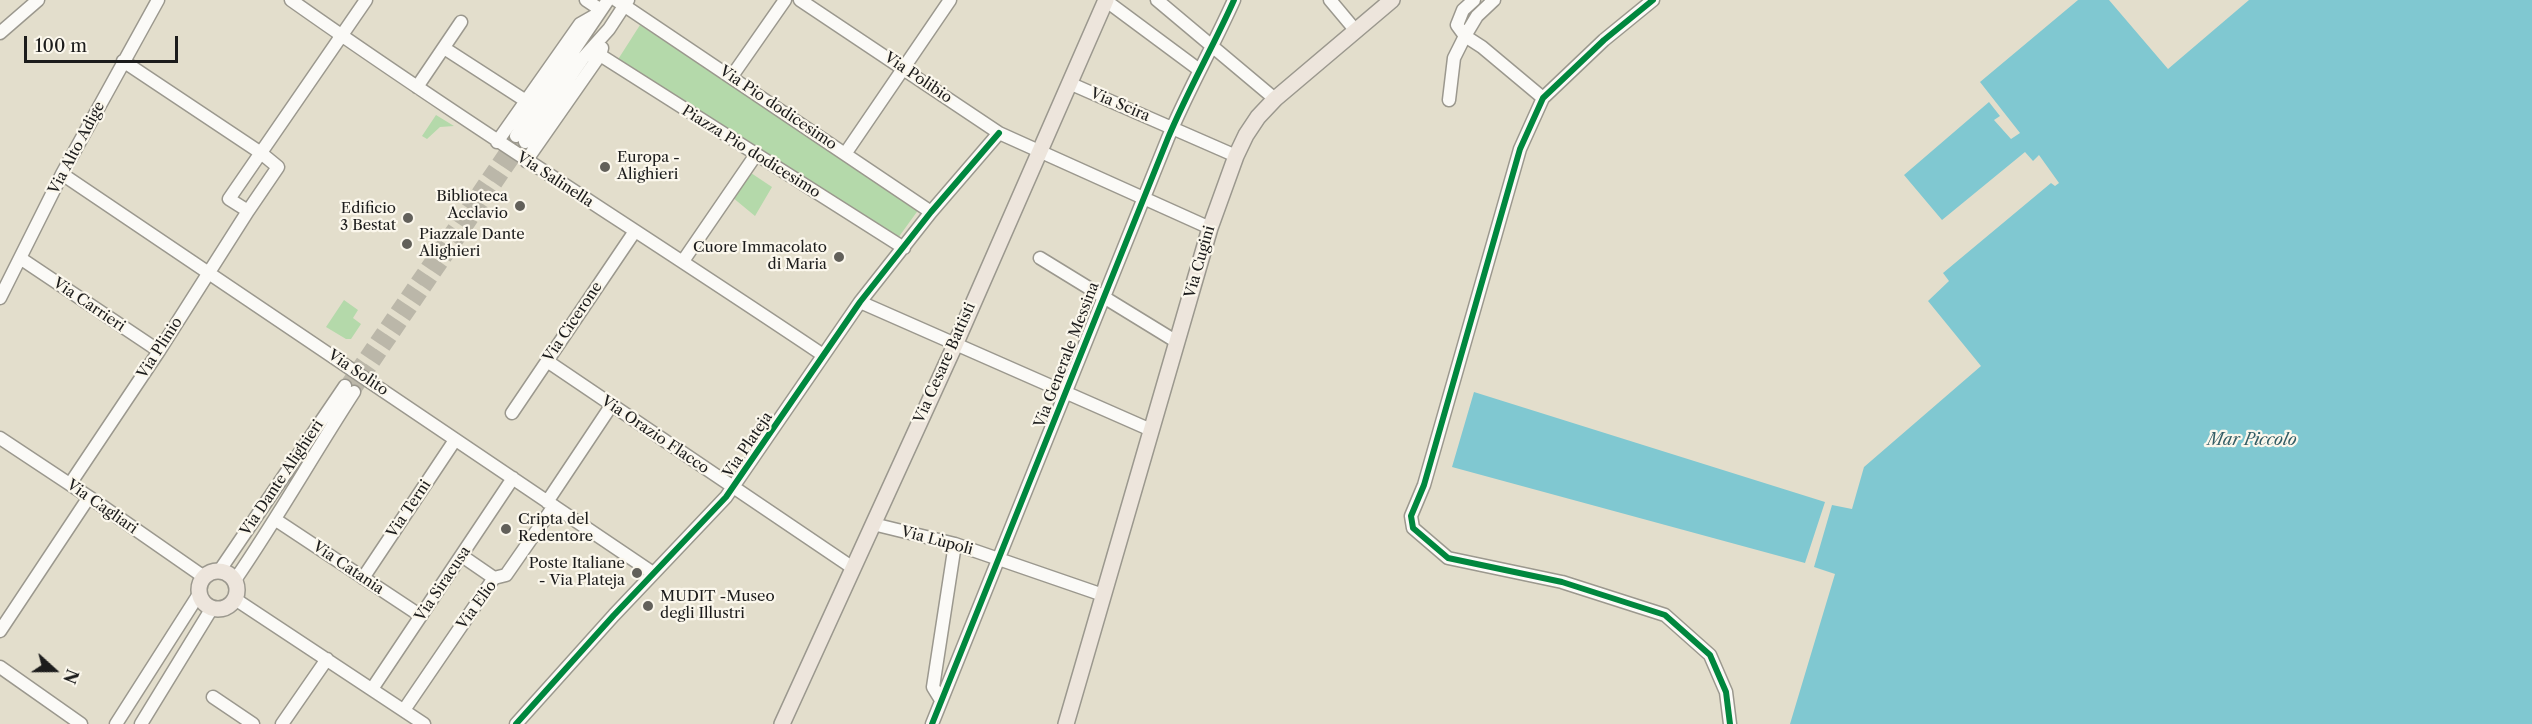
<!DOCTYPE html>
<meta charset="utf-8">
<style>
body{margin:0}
#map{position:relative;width:2532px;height:724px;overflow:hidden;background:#e3decc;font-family:"Libre Caslon Text",serif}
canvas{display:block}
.north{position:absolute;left:24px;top:640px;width:60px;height:60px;-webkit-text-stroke:4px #fbf7ec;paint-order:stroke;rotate:111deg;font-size:16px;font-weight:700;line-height:24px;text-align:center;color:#1c1c1c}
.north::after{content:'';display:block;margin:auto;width:21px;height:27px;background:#1c1c1c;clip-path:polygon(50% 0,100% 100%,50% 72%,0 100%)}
.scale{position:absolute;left:24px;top:36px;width:154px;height:27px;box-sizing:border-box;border:3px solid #1c1c1c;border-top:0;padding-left:8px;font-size:18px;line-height:21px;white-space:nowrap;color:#1c1c1c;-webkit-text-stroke:4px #fbf7ec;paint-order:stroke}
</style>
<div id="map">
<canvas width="2532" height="724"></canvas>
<div class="north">N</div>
<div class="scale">100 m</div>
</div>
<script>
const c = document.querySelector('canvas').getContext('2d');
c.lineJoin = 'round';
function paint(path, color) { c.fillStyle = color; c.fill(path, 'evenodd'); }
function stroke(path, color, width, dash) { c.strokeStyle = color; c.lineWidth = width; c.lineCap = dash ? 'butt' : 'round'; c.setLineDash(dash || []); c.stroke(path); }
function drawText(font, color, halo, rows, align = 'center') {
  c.font = font + ' "Libre Caslon Text",serif'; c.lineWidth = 4.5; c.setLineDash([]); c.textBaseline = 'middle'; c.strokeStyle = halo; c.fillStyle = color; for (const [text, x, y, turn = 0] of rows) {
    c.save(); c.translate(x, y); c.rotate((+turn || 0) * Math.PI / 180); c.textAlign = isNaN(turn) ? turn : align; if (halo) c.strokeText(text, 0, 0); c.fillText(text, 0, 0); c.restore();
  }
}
paint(new Path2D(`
 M640 25 919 209 898 238 617 61Z
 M436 115 454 126 440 127 427 139 422 136Z
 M748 171 772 187 755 216 732 197Z
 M344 300 358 310 353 318 361 324 351 339H346L326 327Z`), '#b4d9aa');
paint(new Path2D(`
 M2078 0H2109L2168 69 2249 0H2532V724H1790L1835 574 1814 567 1832 505 1852 509 1864 467 1981 366 1928 301 1949 281 1943 273 2051 183 2055 186 2059 183 2039 155 2033 161 2025 152 1942 220 1904 175 1989 102 2000 116 1994 120 2011 139 2020 133 1980 82Z
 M1474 392 1825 502 1805 563 1452 467Z`), '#80c8d1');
stroke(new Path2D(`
 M345 386 516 136
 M354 392 525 142`), '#bbb7a9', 12, [12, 6]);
const minor = new Path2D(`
 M291 0C465 123 646 236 823 355
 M586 0 601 10
 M616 0 931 212
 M800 0 999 133 1210 228
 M1105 0 1198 69
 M1157 0 1275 99
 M1330 0 1356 31
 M1474 0 1463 10 1457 25 1465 36 1477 16 1494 0
 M1653 0 1604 40 1543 98 1520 149 1424 485 1411 516 1413 528 1448 558 1562 582 1665 615 1710 655 1726 692 1730 724
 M0 33 38 0
 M444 48 526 101
 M600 55 904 248
 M123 61 261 153 278 167 248 211
 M732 76 785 0
 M1069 83 1236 156
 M417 87 461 22
 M1449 100 1454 58 1465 36 1482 47 1543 98
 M516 136 608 0
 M497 142 580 24 594 16
 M525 142 583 58 609 29 628 0
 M845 154 950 0
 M526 161 600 55 602 48
 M62 174 653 573
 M20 258 159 351
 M1040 258 1177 342
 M683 261 755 156
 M0 298 62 174 158 0
 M860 302 1151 430
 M547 361 853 568
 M512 413 635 231
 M0 438 89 497 204 577
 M70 484 159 351 248 211 229 199 366 0
 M547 502 611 406
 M276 520 421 616
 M873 524 955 544 1103 595
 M462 556 494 578
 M220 570 345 386
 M363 578 455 440
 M235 580C277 519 313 455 354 392
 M235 599 424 724
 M0 631 89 497
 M0 667 81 724
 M372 689 513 478
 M213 697 253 724
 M941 700 933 687 955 544
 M404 710 494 578 506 575 554 506
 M116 724 199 594
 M141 724 212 608
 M282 724 327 659
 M516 724 614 615 726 497 860 302 931 212 999 133
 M932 724 1168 138C1188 90 1213 47 1234 0`);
const major = new Path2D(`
 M199 590a19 19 0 1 1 38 0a19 19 0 1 1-38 0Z
 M782 724 955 345 1106 0
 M1066 724 1210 228 1236 156 1246 135 1258 117 1275 99 1392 0`);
stroke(minor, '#9b988e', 15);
stroke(major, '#9b988e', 18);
stroke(minor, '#fbfaf7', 12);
stroke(major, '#ede5dc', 15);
stroke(new Path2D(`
 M1653 0 1604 40 1543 98 1520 149 1424 485 1411 516 1413 528 1448 558 1562 582 1665 615 1710 655 1726 692 1730 724
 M516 724 614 615 726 497 860 302 931 212 999 133
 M932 724 1168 138C1188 90 1213 47 1234 0`), '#00873e', 6);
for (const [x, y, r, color] of [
 [605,167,6,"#62605a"],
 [520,206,6,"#62605a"],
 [408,218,6,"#62605a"],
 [407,244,6,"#62605a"],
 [839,257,6,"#62605a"],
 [506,529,6,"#62605a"],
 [637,573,6,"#62605a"],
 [648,606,6,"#62605a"]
]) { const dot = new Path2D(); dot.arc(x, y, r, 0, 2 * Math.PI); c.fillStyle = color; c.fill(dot); stroke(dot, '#fbf7ec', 2); }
drawText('15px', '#1c1c1c', '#fbf7ec', [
 ["Via Polibio",918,78,34],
 ["Via Scira",1120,105,23],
 ["Via Pio dodicesimo",778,108,34],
 ["Via Alto Adige",77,148,-62],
 ["Piazza Pio dodicesimo",751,152,32],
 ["Via Salinella",555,180,33],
 ["Via Cugini",1200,262,-74],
 ["Via Carrieri",89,305,34],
 ["Via Cicerone",573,322,-56],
 ["Via Plinio",160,348,-57],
 ["Via Generale Messina",1067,355,-69],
 ["Via Cesare Battisti",945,363,-66],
 ["Via Solìto",358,373,34],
 ["Via Orazio Flacco",655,435,34],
 ["Via Plateja",748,445,-56],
 ["Via Dante Alighieri",282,478,-56],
 ["Via Cagliari",102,507,35],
 ["Via Terni",409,509,-56],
 ["Via Lùpoli",937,541,15],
 ["Via Catania",348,568,34],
 ["Via Siracusa",443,584,-56],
 ["Via Elio",477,605,-54]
]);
drawText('15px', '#1c1c1c', '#fbf7ec', [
 ["Europa -",617,158],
 ["Alighieri",617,175],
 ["Biblioteca",508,197,"right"],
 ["Acclavio",508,214,"right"],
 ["Edificio",396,209,"right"],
 ["3 Bestat",396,226,"right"],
 ["Piazzale Dante",419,235],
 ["Alighieri",419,252],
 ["Cuore Immacolato",827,248,"right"],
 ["di Maria",827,265,"right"],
 ["Cripta del",518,520],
 ["Redentore",518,537],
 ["Poste Italiane",625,564,"right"],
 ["- Via Plateja",625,581,"right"],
 ["MUDIT -Museo",660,597],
 ["degli Illustri",660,614]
], 'left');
drawText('italic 16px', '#335d65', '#fbf7ec', [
 ["Mar Piccolo",2252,440]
]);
</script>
